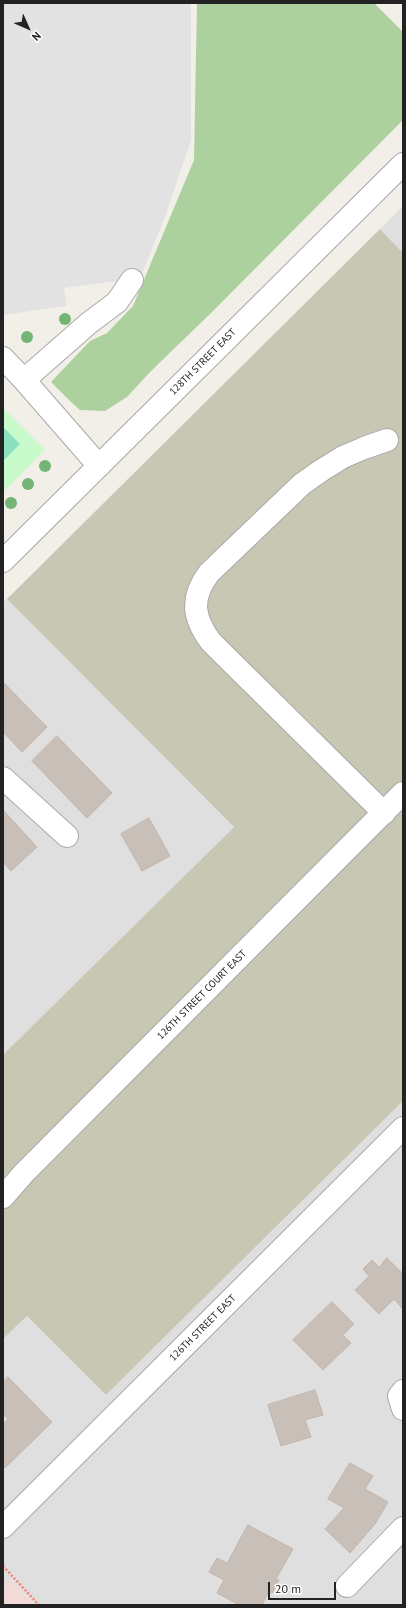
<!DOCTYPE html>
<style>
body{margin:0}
#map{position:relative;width:406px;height:1608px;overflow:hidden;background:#f2efe9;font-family:"PT Sans",sans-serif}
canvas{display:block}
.frame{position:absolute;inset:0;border:4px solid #222;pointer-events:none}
.north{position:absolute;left:8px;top:8px;width:40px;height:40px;-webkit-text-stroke:3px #fff;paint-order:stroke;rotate:135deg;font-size:11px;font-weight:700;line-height:16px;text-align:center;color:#222}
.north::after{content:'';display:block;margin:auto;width:14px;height:18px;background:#222;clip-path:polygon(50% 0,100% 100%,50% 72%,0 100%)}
.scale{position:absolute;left:268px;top:1582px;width:68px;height:18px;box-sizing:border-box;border:2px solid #222;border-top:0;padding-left:5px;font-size:12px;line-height:14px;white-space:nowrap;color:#222;-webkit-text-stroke:3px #fff;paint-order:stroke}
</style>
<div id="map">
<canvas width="406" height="1608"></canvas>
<div class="frame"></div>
<div class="north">N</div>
<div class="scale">20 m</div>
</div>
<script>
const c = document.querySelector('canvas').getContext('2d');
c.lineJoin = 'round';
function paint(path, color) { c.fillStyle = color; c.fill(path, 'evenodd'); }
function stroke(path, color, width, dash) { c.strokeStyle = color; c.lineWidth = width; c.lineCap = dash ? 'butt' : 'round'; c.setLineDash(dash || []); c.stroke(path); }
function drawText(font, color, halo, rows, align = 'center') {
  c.font = font + ' "PT Sans",sans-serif'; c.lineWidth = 3; c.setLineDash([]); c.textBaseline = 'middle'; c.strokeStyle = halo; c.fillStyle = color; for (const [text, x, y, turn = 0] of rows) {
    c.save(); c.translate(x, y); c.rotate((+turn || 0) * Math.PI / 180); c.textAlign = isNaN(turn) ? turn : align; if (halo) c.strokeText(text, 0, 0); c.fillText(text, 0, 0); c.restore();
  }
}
paint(new Path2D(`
 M403 206V253L380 229Z
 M7 599 234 827 4 1055 3 603Z
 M403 1101V1605H35L10 1579 3 1586V1339L27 1316 106 1395Z`), '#e0dfdf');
paint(new Path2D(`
 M10 1579 24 1594 35 1605H3V1586Z`), '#f2dad9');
paint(new Path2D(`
 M380 229 403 253V1101L106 1395 27 1316 3 1339V1054H4L234 827 7 599Z`), '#c7c7b4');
paint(new Path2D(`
 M197 3H374L403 32V120L210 314 152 370 127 397 105 411 80 410 69 400 51 382 90 341 107 333 133 306 194 160Z`), '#add19e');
paint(new Path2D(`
 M3 408 45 450 3 492Z`), '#c8facc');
paint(new Path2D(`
 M3 427 20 444 3 461Z`), '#88e0be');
paint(new Path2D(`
 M3 3H191V140L165 217 140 278 64 288 67 306 3 315Z`), '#e2e2e2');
const building = new Path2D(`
 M3 682 47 727 22 752 3 732Z
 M57 736 112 793 87 818 32 761Z
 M3 810 37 847 11 871 3 862Z
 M149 818 170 856 142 871 121 834Z
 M387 1258 403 1274V1309L394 1299 379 1314 355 1290 369 1276 363 1269 372 1260 379 1267Z
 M332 1302 354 1324 343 1335 351 1343 323 1370 293 1340Z
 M8 1377 52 1422 5 1468 3 1466V1424L8 1419 3 1414V1382Z
 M315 1390 323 1415 305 1420 311 1437 281 1446 268 1405Z
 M350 1463 373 1476 365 1489 388 1502 375 1524 350 1553 325 1529 344 1508 328 1499Z
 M248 1525 293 1549 276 1579 279 1580 272 1593 269 1591 262 1605H239L217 1593 224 1580 209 1572 217 1558 227 1563Z`);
paint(building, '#c7bfb8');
stroke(building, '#c4b6ab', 1);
const minor = new Path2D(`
 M3 358 24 380
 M99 466 24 380 89 323 117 302 132 280
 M3 561 403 164
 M3 778 67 836
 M384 813 211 642C193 618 190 598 209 573L302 484 322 470 343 457 364 448 387 440
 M3 1197 24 1173 403 793
 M403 1391 399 1396 403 1409
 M3 1527 403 1128
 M347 1586 403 1528`);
stroke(minor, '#a9a9a9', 24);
stroke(new Path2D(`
 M3 1566 39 1605`), '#fa8072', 2.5, [2, 2]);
stroke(minor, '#fff', 22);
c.fillStyle = '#74b475';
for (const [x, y] of [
 [65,319],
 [27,337],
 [45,466],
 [28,484],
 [11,503]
]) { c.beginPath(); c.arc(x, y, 6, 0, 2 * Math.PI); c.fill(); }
drawText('10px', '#222', '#fff', [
 ["128TH STREET EAST",203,362,-45],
 ["126TH STREET COURT EAST",202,995,-45],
 ["126TH STREET EAST",203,1328,-45]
]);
</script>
